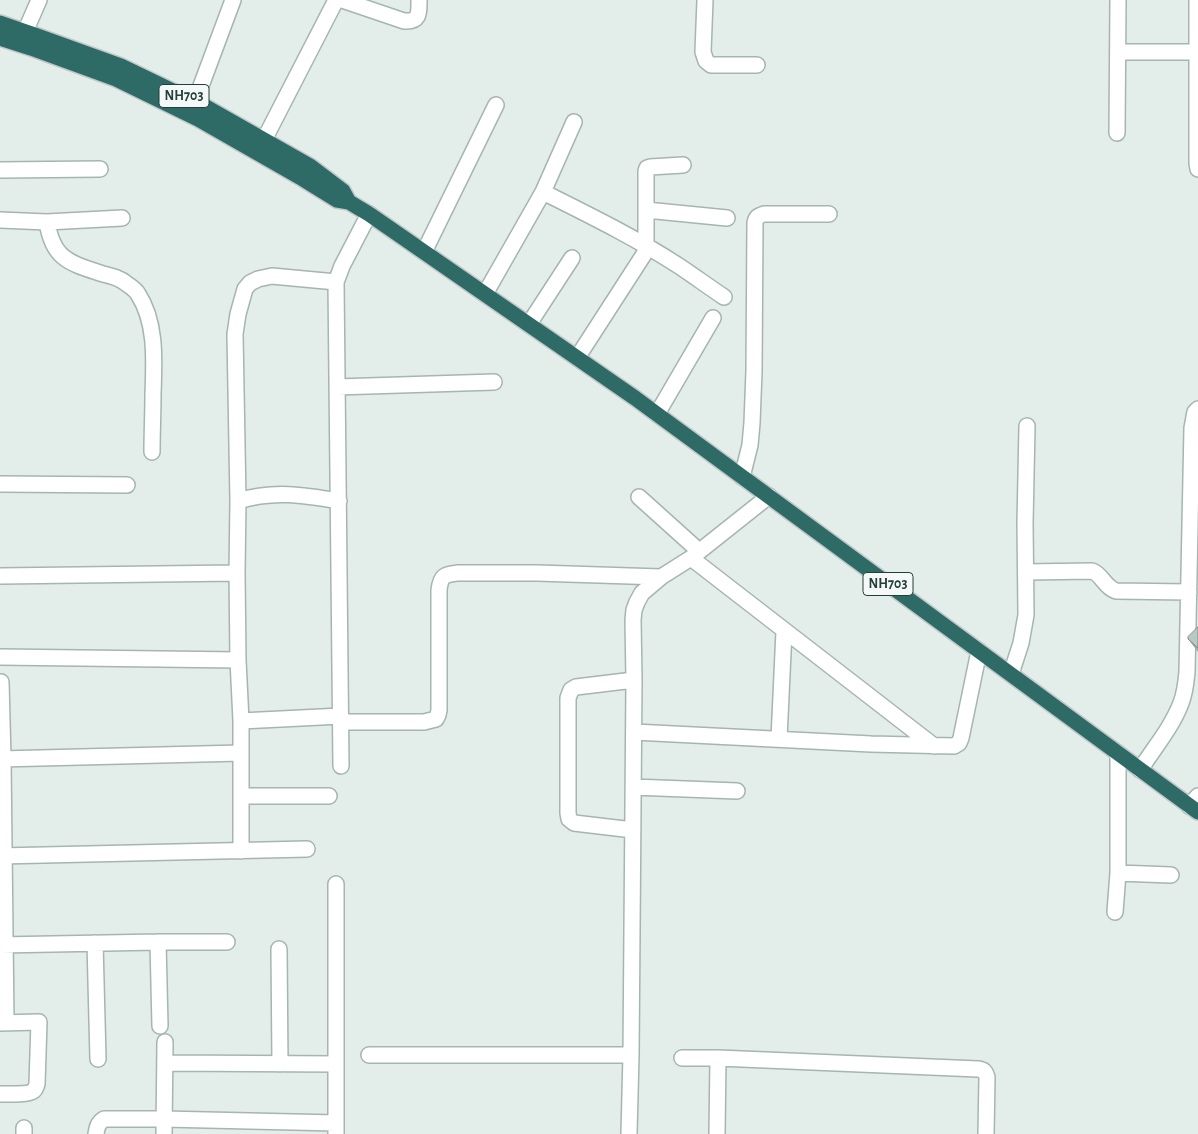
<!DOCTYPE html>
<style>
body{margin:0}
canvas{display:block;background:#e3edea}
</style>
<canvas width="1198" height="1134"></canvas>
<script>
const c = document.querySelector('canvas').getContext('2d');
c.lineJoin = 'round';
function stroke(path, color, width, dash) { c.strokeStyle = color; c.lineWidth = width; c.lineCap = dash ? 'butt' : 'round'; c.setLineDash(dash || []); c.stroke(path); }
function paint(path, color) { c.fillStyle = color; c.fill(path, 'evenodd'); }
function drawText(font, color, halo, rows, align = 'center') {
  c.font = font + ' "Alegreya Sans",sans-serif'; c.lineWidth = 4; c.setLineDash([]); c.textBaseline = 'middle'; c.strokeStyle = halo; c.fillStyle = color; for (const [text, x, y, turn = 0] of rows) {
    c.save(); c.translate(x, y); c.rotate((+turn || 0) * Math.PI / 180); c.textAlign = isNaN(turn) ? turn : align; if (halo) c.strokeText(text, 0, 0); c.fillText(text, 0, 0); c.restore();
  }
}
const minor = new Path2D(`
 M342 0 404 21C420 22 419 13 419 0
 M705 0 703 52 706 61 711 65H757
 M1197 0V163L1198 169
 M25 32 39 0
 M1118 52H1197
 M195 102 233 0
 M1117 133 1118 0
 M264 140 336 0
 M0 170 100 169
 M543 192C589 215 636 238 679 266 694 276 709 287 724 297
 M646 210 727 218
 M0 220 47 222 122 218
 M47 222C53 260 70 263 103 274 112 276 120 278 127 284 131 287 136 290 138 294 157 323 154 362 153 394 153 414 152 433 152 452
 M646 247V171L647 168 650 167 683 165
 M424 252 496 105
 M485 294 543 192 574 122
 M529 324 572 258
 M577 358 648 248
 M337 387 494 382
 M657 414 713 318
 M742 477 750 445 752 423 754 371 755 223C756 217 758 216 764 214H829
 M0 484 127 485
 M639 497 699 551
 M238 501C273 490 304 495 339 501
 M691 558 934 746
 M1026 572 1092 571C1102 574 1104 587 1116 591L1189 592
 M0 576 237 573
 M0 657 238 660
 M1011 674 1021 643 1026 615 1025 523 1027 426
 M1 682 3 759 6 1023
 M241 721 341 716
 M341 722H424L436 719 438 715 439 710V590C441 575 444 575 458 573H537L661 577
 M634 732 871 744 954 746 959 743 961 738 979 651
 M779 739 784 631
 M0 759 241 753
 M341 766 336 282 342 266 369 214
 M1140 770C1154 748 1172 727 1181 703 1185 693 1186 683 1187 672L1192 428 1195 412 1198 409
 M633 787 737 791
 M241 796H329
 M1189 806 1198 796
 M633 830 574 823 569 819 568 813V698L571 690 576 687 634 680
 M241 851V721L238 660 237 573 238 501 235 334 238 314 245 289 250 283 258 279 272 276 336 282
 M0 856 307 849
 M1118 873 1171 875
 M336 884V1134
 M1115 912 1118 873V753
 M158 942 160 1026
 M95 943 98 1059
 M0 945 158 942H227
 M279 949 280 1064
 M0 1023 39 1022 37 1084C36 1086 36 1089 33 1091 28 1095 7 1094 0 1094
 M369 1055H631
 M682 1058H718L978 1069C984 1070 985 1071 987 1077L986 1134
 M165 1063 336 1064
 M24 1128V1134
 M96 1134C97 1127 98 1123 104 1119H164L336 1123
 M164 1134 165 1042
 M629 1134 631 1055 634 680 633 620 634 610 637 602 642 593 661 577 691 558 769 496
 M717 1134 718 1058`);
const highway = new Path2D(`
 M0 23 35 35 121 66 206 107 310 166 343 191 349 202
 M0 38 31 48 116 79 198 119 303 179 337 200 349 202 369 214 635 398 1198 812`);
stroke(minor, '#a6b5b2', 18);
stroke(highway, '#c1c9c8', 18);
stroke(minor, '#fff', 15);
stroke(highway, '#2e6b67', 15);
paint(new Path2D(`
 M1198 627V652L1188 639Z`), '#9eaca9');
const building = new Path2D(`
 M1198 627V648L1188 639V637Z`);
paint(building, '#b8c8c4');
stroke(building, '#818c89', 1);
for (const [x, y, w] of [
 [184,96,50],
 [888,584,50]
]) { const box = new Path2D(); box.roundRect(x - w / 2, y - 11.5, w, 23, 4); c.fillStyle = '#f4f9f7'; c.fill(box); stroke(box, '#233f3b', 1); }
drawText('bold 14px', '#233f3b', null, [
 ["NH703",184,96],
 ["NH703",888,584]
]);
</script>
